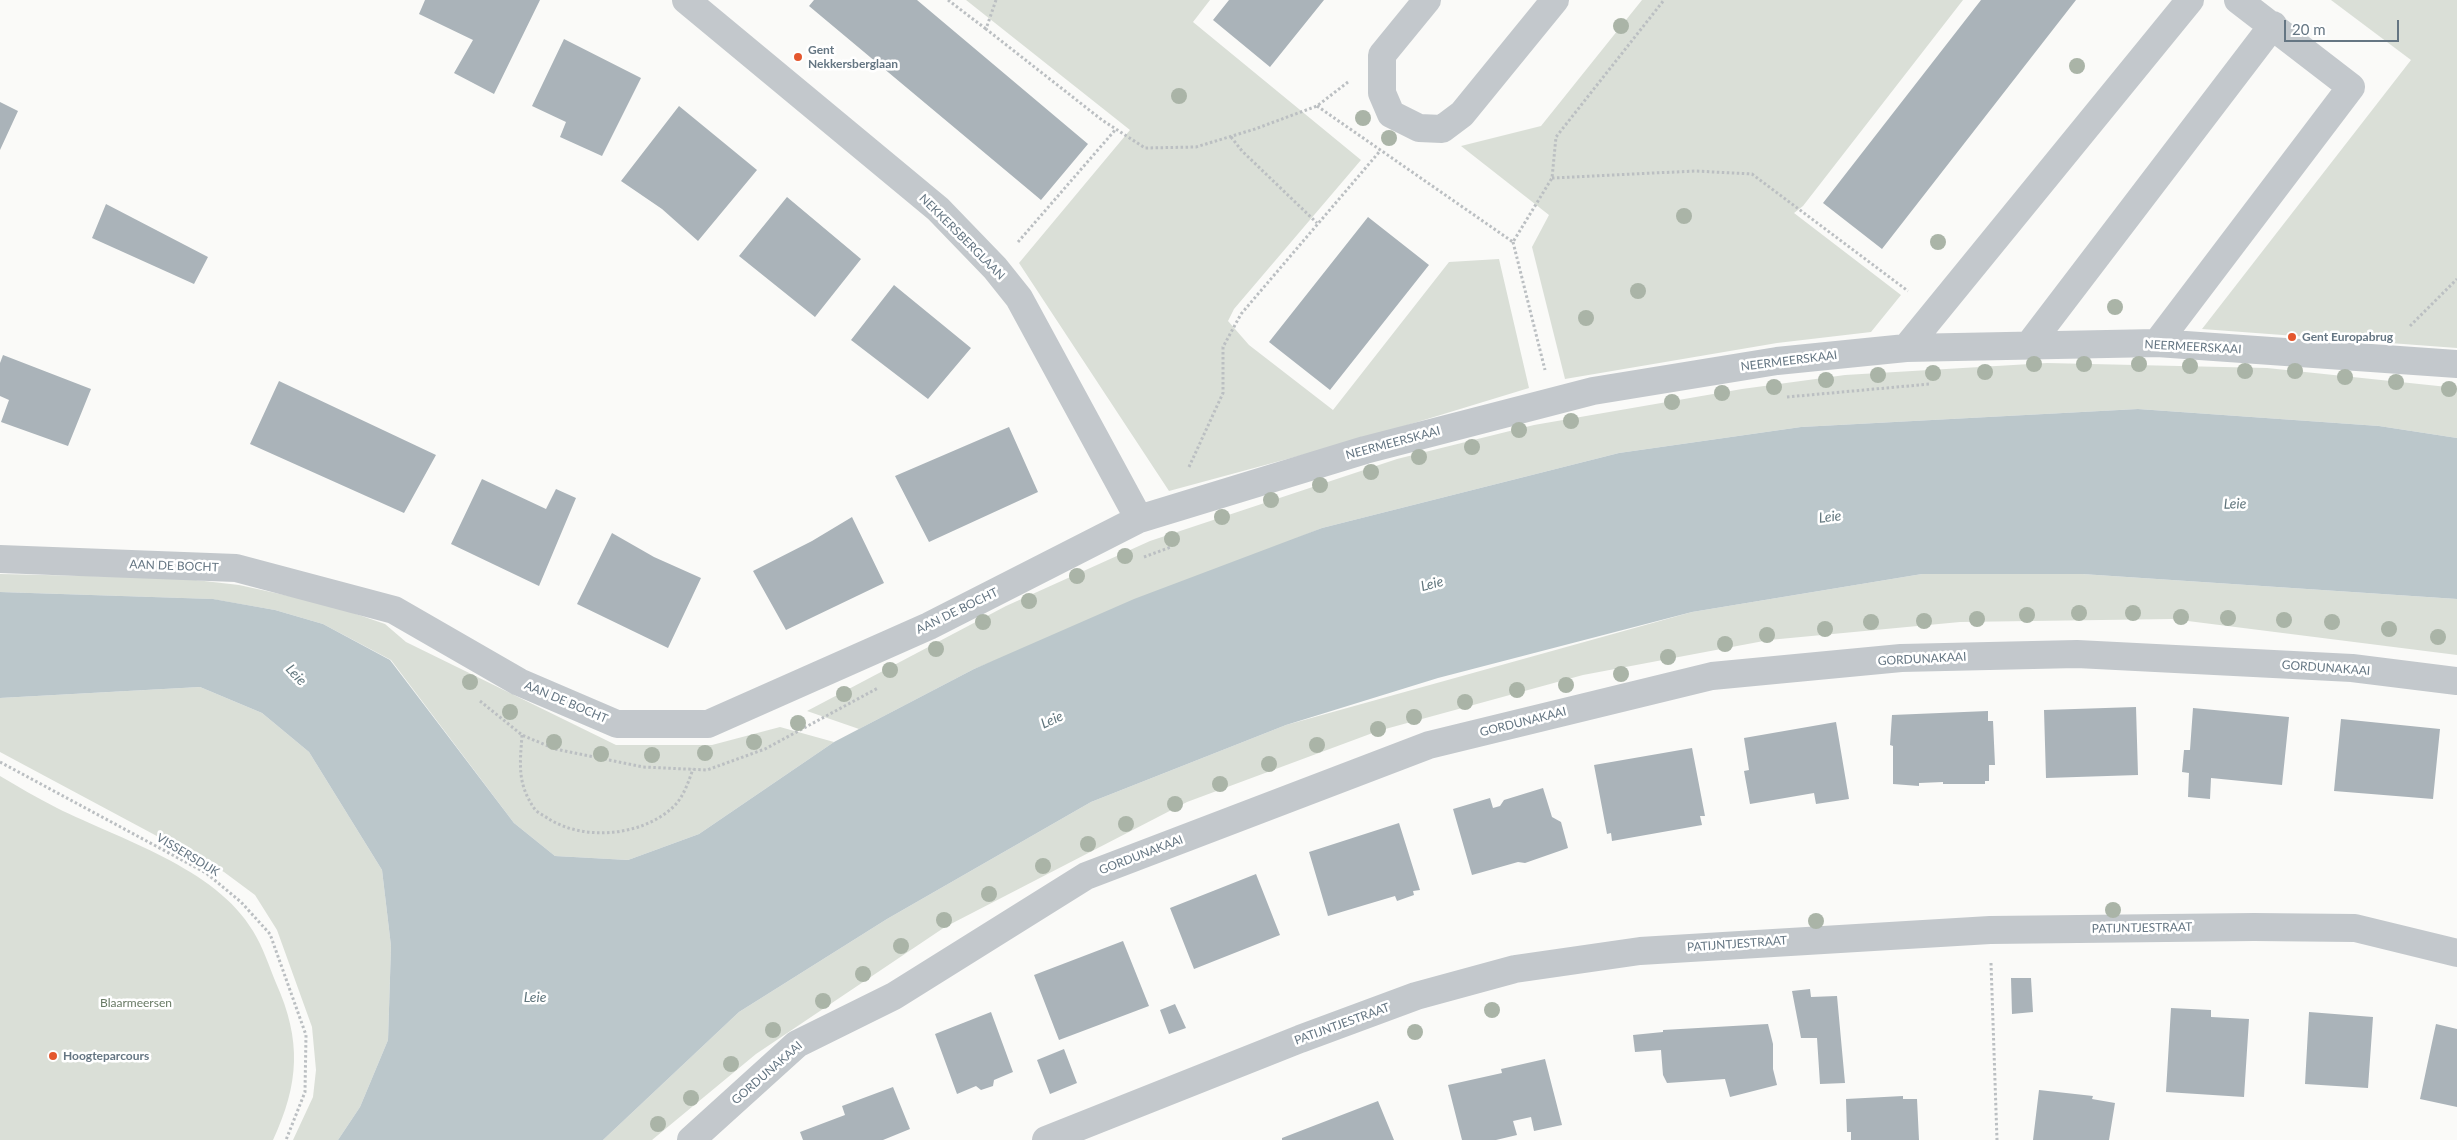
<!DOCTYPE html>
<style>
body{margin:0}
#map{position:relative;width:2457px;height:1140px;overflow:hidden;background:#fafaf8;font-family:Lato,sans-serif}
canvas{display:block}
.scale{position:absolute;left:2284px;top:20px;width:115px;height:22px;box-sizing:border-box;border:2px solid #657683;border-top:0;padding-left:6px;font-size:15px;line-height:18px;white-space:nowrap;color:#657683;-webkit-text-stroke:4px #fff;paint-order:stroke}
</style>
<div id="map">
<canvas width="2457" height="1140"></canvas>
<div class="scale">20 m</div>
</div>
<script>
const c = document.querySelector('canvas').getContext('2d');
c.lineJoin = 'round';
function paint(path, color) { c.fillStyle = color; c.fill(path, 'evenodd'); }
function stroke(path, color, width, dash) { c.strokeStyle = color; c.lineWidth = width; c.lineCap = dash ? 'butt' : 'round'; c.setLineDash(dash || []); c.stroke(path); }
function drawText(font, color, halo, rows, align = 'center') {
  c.font = font + ' Lato,sans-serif'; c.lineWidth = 5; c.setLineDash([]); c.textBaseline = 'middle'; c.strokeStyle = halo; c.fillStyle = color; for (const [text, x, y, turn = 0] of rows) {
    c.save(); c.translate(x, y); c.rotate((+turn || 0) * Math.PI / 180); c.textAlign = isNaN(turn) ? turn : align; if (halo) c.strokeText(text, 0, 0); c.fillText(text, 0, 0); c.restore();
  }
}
paint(new Path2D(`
 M966 0H1210L1193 22 1361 160 1234 309 1228 321 1249 345 1333 410 1449 262 1499 259 1529 388 1365 438 1169 491 1019 263 1130 130Z
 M1642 0H1963L1803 206 1794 213 1901 295 1871 332 1777 343 1565 379 1532 247 1549 215 1461 146 1541 126Z
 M2331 0H2457V348L2202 329 2411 60Z
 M2047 363 2267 368 2457 388V438L2379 426 2138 409 1801 427 1619 453 1322 528 974 669 859 729 807 711 1006 606 1150 541 1397 459 1534 425 1742 389 1845 375Z
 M0 574 178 578 239 585 330 605 385 624 406 642 616 745H712L780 727 834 742 699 834 628 860 555 856 514 823 391 660 323 624 275 610 212 599 0 592Z
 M1922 574H2082L2457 599V655L2172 619 1960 622 1769 640 1583 675 1378 731 1187 802 945 927 756 1054 652 1140H603L739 1012 887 919 1091 802 1286 725 1692 612Z
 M200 687 262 713 309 752 382 870 391 946 388 1040 360 1107 338 1140H293L313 1097 316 1070 312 1027 277 930 255 895 224 872 0 752V698Z
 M0 776C19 787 37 798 57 808 119 839 216 868 253 931 263 947 269 966 276 983 302 1041 299 1084 273 1140H0Z`), '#dadfd7');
paint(new Path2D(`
 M2138 409 2379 426 2457 438V599L2082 574H1922L1692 612 1438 678 1286 725 1091 802 887 919 739 1012 603 1140H338L360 1107 388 1040 391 946 382 870 309 752 262 713 200 687 0 698V592L213 599 275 610 323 624 390 660 514 823 555 856 628 860 699 834 834 742 974 669 1134 599 1322 528 1619 453 1801 427Z`), '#bbc7cb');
paint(new Path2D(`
 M425 0H540L494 94 454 73 473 40 419 14Z
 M814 0H917L1088 144 1041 200 809 6Z
 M1229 0H1324L1270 67 1213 20Z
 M1981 0H2076L1882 249 1823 203Z
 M564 39 641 78 602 156 560 137 566 122 532 106Z
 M0 102 18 111 0 150Z
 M679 106 757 170 698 241 662 209 621 181Z
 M787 197 861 259 815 317 739 256Z
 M106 204 208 257 194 284 92 238Z
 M1368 217 1429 265 1330 390 1269 342Z
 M894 285 971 348 928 399 851 340Z
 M3 355 91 389 68 446 1 422 9 400 0 396V363Z
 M279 381 436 455 404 513 250 444Z
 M1009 427 1038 492 929 542 895 476Z
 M482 479 546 509 556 489 576 498 539 586 451 544Z
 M852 517 884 583 786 630 753 571 812 541Z
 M612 533 654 557 701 578 668 648 577 604Z
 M2136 707 2138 775 2046 778 2044 710Z
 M2193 708 2289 717 2282 785 2211 778 2210 799 2188 797 2189 773 2182 772 2184 750H2190Z
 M1988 711V721H1993L1995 765H1989V781H1985V784H1943V782L1919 783V786L1893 784V746L1890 745 1892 715Z
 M2341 719 2440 729 2433 799 2334 791Z
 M1836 722 1849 799 1816 804 1814 793 1750 804 1744 771 1749 770 1744 738Z
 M1692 748 1705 816H1700L1702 825 1612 841 1611 833 1607 834 1594 765Z
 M1543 788 1552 817 1561 822 1568 848 1525 863 1518 862 1472 875 1453 809 1490 798 1493 808 1500 806 1504 800Z
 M1399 823 1420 890 1413 891 1414 895 1397 901 1395 896 1328 916 1309 852Z
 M1256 874 1280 935 1194 969 1170 908Z
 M1123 941 1149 1006 1059 1040 1034 975Z
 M2011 978H2031L2033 1012 2012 1014Z
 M1810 989 1811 997 1837 996 1845 1083 1820 1084 1817 1038H1801L1792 991Z
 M1175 1004 1186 1028 1169 1034 1160 1010Z
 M2171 1008 2211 1010V1017L2249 1019 2244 1097 2166 1092Z
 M991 1012 1013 1072 994 1080 993 1086 981 1090 976 1086 957 1094 935 1034Z
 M2309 1012 2373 1017 2368 1088 2305 1084Z
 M1768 1024 1773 1044V1069L1777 1085 1730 1097 1725 1079 1667 1083 1663 1075 1661 1050 1635 1052 1633 1035 1663 1032V1030Z
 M2436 1024 2457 1029V1107L2420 1099Z
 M1064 1049 1077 1083 1050 1094 1037 1060Z
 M1545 1059 1562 1125 1534 1131 1531 1117 1513 1121 1517 1135 1496 1140H1462L1448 1085 1502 1073 1501 1069Z
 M893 1087 910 1129 883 1140H803L800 1132 845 1115 842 1106Z
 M2039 1090 2093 1096 2092 1099 2115 1103 2109 1140H2033Z
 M1903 1096V1099H1917L1919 1140H1851V1132H1847L1846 1099Z
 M1378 1101 1394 1140H1282V1138Z`), '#aab3b9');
stroke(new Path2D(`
 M948 0 986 29
 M996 0 986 29 1102 120 1145 148 1196 147 1255 129 1317 106 1348 82
 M1317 106 1513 242 1552 178 1556 137 1664 0
 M1231 137 1242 151 1317 223
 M1552 178 1695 171 1752 174 1908 291
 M1018 242 1116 129
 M1513 242 1545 370
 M2410 326 2457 279
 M1787 397 1930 384
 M1189 467 1223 393V347L1241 314 1380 151
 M1144 557 1171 547
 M480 701 522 735 555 749 643 767 707 770 765 749 878 688
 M522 735C520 764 517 783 534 808 537 813 545 816 549 819 584 841 640 836 671 809 683 799 688 783 693 769
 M0 762 206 873 241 902 270 934 306 1035 305 1092 286 1140
 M1991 963 1997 1140`), '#bbbfc2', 3, [2.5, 2.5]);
stroke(new Path2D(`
 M686 0 938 209 995 268 1019 298 1139 519
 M1427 0 1382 55V93L1391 114 1419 128 1442 129 1462 114 1555 0
 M2157 343 2351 87 2238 0
 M2029 345 2273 25
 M1906 348 2190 0
 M0 559 236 568 394 610 519 682 617 724H708L929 626 1139 519 1365 450 1593 391 1777 361 1906 348 2157 343 2457 364
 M691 1140 797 1044 894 996 1086 876 1429 745 1712 676 1901 658 2077 654 2352 668 2457 681
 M1046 1140 1300 1039 1416 996 1515 969 1640 951 1990 930 2254 927 2355 928 2457 953`), '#c3c8cc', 28);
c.fillStyle = '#aab4a7';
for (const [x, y] of [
 [1621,26],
 [2077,66],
 [1179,96],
 [1363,118],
 [1389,138],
 [1684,216],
 [1938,242],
 [1638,291],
 [2115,307],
 [1586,318],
 [2034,364],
 [2084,364],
 [2139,364],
 [2190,366],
 [2245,371],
 [2295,371],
 [1985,372],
 [1933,373],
 [1878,375],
 [2345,377],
 [1826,380],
 [2396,382],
 [1774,387],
 [2449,389],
 [1722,393],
 [1672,402],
 [1571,421],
 [1519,430],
 [1472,447],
 [1419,457],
 [1371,472],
 [1320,485],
 [1271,500],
 [1222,517],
 [1172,539],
 [1125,556],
 [1077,576],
 [1029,601],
 [2079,613],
 [2133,613],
 [2027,615],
 [2181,617],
 [2228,618],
 [1977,619],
 [2284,620],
 [1924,621],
 [983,622],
 [1871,622],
 [2332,622],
 [1825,629],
 [2389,629],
 [1767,635],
 [2438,637],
 [1725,644],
 [936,649],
 [1668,657],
 [890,670],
 [1621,674],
 [470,682],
 [1566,685],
 [1517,690],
 [844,694],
 [1465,702],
 [510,712],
 [1414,717],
 [798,723],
 [1378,729],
 [554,742],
 [754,742],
 [1317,745],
 [705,753],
 [601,754],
 [652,755],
 [1269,764],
 [1220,784],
 [1175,804],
 [1126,824],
 [1088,844],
 [1043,866],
 [989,894],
 [2113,910],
 [944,920],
 [1816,921],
 [901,946],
 [863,974],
 [823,1001],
 [1492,1010],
 [773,1030],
 [1415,1032],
 [731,1064],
 [691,1098],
 [658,1124]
]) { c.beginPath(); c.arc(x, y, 8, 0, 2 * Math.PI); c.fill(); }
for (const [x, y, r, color] of [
 [798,57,5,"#e4572e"],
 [2292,337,5,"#e4572e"],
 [53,1056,5,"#e4572e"]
]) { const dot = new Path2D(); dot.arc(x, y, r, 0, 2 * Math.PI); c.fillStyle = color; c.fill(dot); stroke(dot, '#fff', 2); }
drawText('bold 12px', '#657683', '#fff', [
 ["Gent",808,50],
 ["Nekkersberglaan",808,64],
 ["Gent Europabrug",2302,337],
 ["Hoogteparcours",63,1056]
], 'left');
drawText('12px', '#657683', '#fff', [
 ["NEKKERSBERGLAAN",962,237,45],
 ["NEERMEERSKAAI",2193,347,3],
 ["NEERMEERSKAAI",1789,361,-7],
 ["NEERMEERSKAAI",1393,443,-15],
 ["AAN DE BOCHT",174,566,2],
 ["AAN DE BOCHT",957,611,-26],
 ["GORDUNAKAAI",1922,659,-3],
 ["GORDUNAKAAI",2326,668,4],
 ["AAN DE BOCHT",566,702,23],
 ["GORDUNAKAAI",1523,722,-14],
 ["VISSERSDIJK",188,855,31],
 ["GORDUNAKAAI",1141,855,-21],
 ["PATIJNTJESTRAAT",2142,928,-1],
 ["PATIJNTJESTRAAT",1737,944,-4],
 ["PATIJNTJESTRAAT",1342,1024,-20],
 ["GORDUNAKAAI",767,1073,-41]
]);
drawText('12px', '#687a64', '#fff', [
 ["Blaarmeersen",136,1003]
]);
drawText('italic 14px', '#60757c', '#fff', [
 ["Leie",2235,504,-1],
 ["Leie",1830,517,-6],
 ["Leie",1432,584,-15],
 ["Leie",296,675,47],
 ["Leie",1052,720,-24],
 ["Leie",535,997]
]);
</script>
